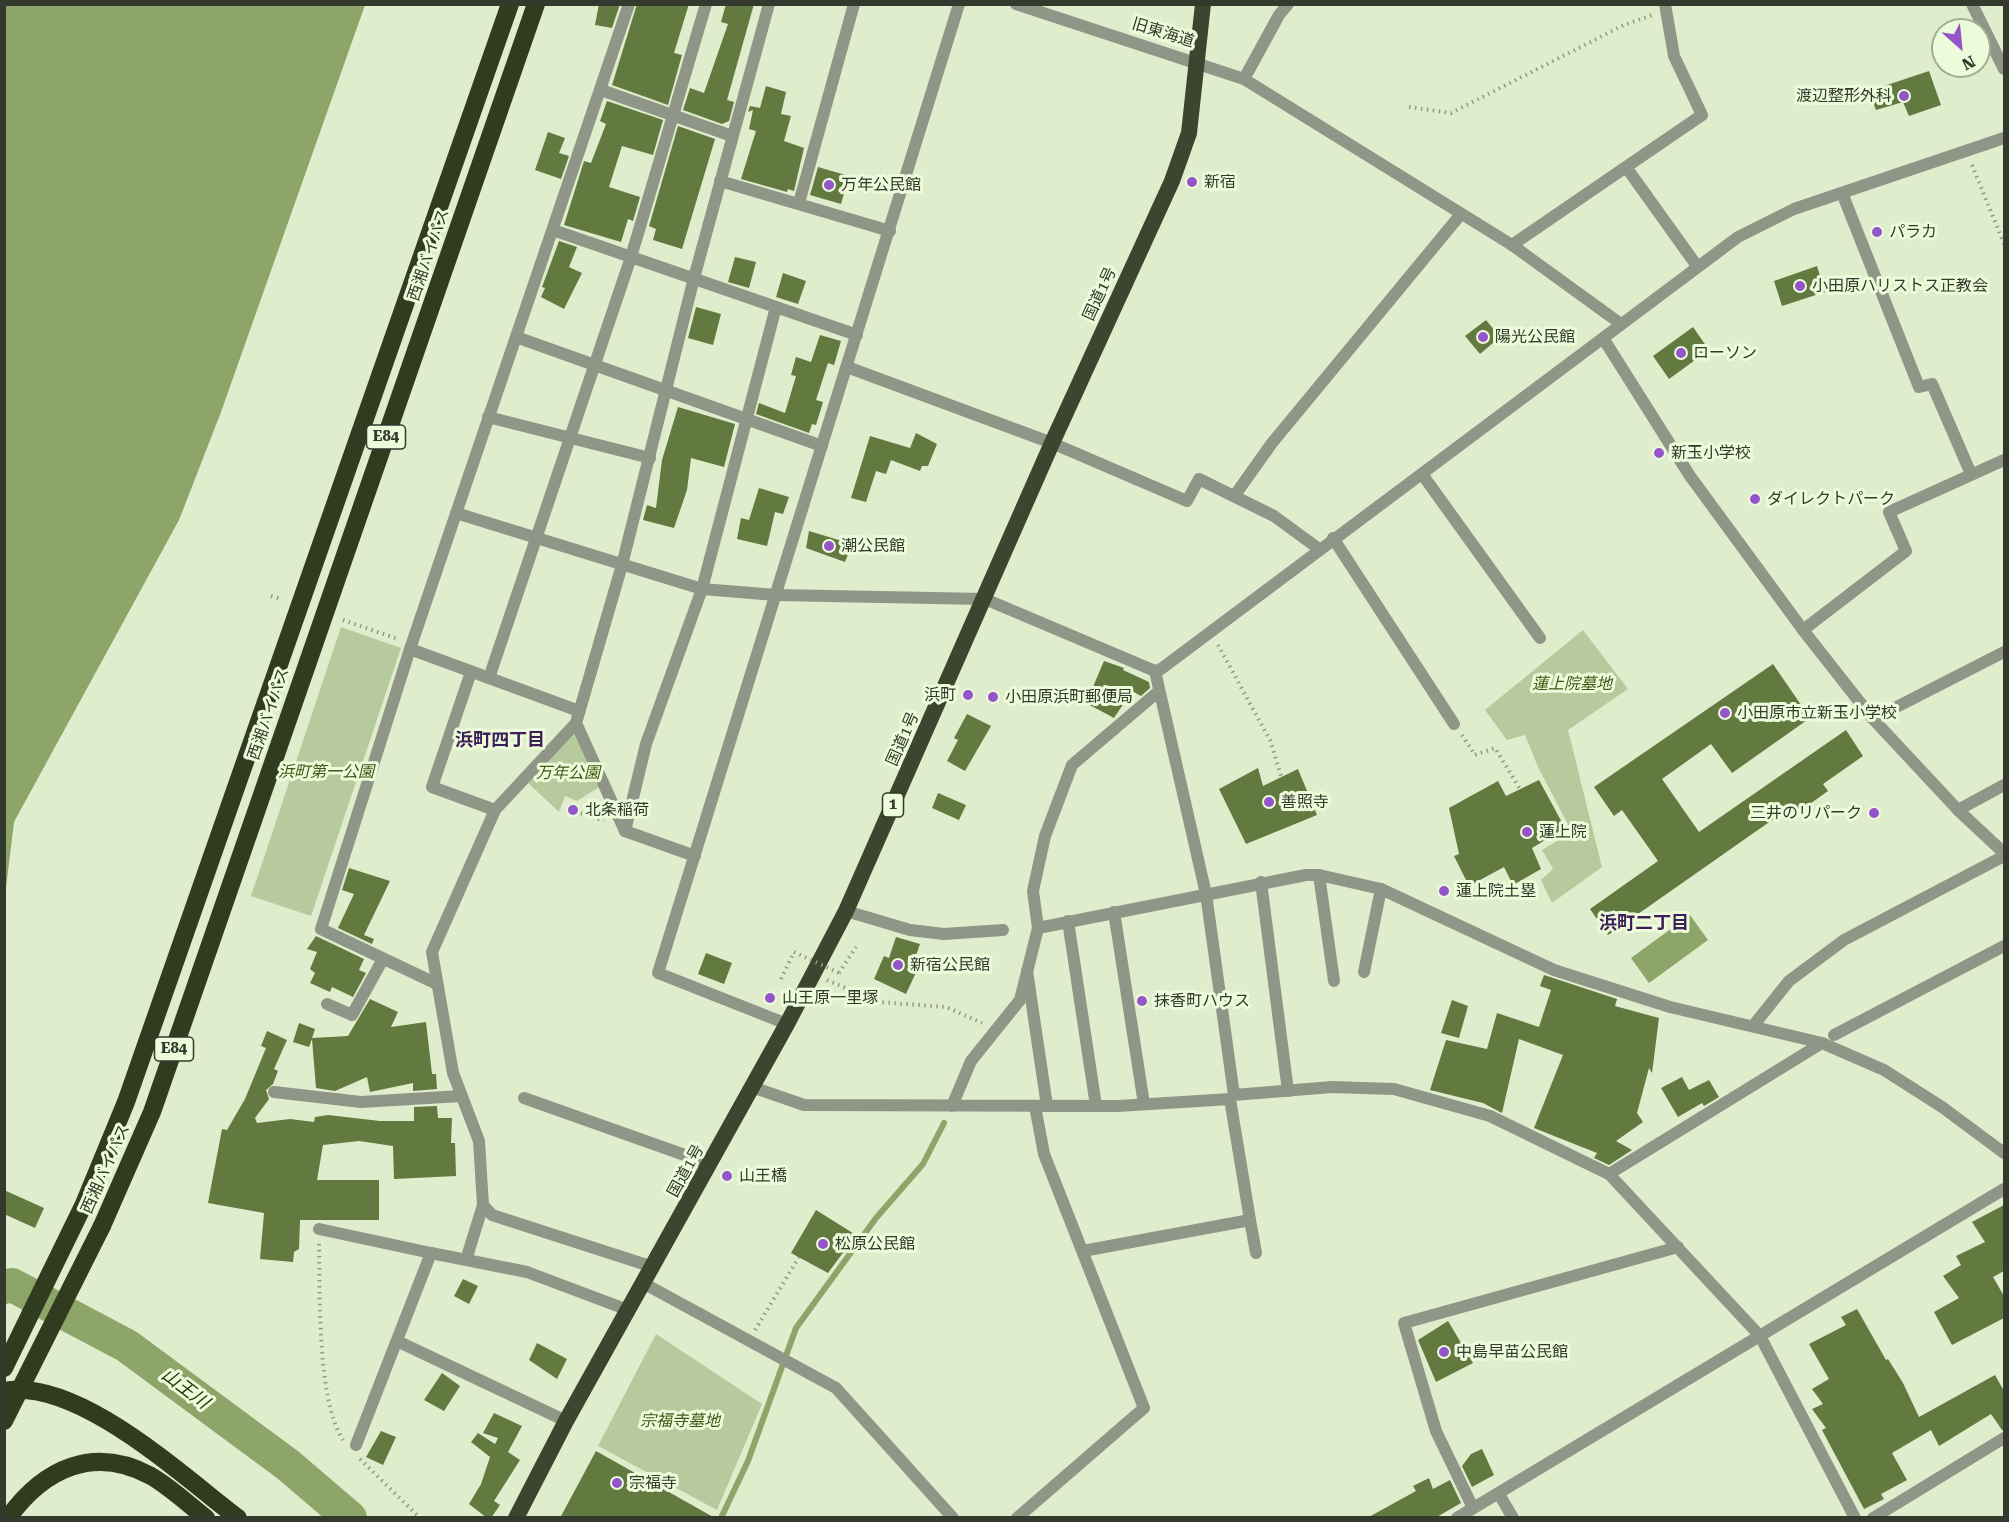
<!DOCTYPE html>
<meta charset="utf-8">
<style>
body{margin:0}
#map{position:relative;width:2009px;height:1522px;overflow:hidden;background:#dfedcd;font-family:"Roboto Serif",serif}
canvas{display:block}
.frame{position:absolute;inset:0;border:6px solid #33392c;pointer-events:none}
.north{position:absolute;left:1931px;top:18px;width:60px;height:60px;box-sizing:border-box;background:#ecfbda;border:2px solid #a2ad94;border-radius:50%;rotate:153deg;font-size:16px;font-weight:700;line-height:24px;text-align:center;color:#33392c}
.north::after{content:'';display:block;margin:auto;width:21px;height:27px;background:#9555ca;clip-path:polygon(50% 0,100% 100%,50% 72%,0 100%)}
</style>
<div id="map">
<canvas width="2009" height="1522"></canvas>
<div class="frame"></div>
<div class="north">N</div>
</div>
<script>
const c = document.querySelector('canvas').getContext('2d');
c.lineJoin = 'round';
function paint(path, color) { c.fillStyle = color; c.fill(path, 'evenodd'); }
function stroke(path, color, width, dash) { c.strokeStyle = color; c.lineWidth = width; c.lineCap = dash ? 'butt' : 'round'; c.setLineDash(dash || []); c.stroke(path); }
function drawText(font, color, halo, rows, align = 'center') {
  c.font = font + ' "Roboto Serif","Noto Sans JP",serif'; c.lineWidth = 6; c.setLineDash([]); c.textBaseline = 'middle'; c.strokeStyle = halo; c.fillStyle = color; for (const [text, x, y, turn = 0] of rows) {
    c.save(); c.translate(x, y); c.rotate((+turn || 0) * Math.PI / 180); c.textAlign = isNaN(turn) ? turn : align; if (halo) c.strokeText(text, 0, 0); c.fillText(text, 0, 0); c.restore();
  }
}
paint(new Path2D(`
 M341 627 401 648 311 916 251 896Z
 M1583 630 1628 689 1568 730 1602 867 1552 903 1541 880 1553 869 1542 850 1572 832 1538 767 1525 735 1507 740 1485 710Z
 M575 730 601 786 577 801 565 796 559 812 527 782Z
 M656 1334 762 1404 717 1510 598 1446Z`), '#b6ca9d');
paint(new Path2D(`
 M5 4 365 5 221 412 179 520 14 822 5 896Z
 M1690 915 1708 940 1649 983 1631 958Z`), '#8da569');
stroke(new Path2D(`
 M721 1518 748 1461 796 1328 876 1218 923 1164 944 1123`), '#8da569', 6);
stroke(new Path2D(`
 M4 1287 12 1285 127 1346 288 1465 350 1518`), '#8da569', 34);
paint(new Path2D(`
 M599 4H620L612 28 595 25Z
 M637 4H689L674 53 682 55 668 105 612 85Z
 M726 4H754L727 100 734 102 729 121 722 124 683 110 690 88 704 93 728 24 721 22Z
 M1929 71 1941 105 1909 116 1903 102 1876 110 1869 91Z
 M766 86 786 92 781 114 791 116 784 141 804 148 794 191 788 189 787 192 741 179 756 131 749 129 753 110 748 112 750 106 760 108Z
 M607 101 663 120 653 155 622 146 609 187 640 197 633 221 628 219 621 242 564 225 584 161 591 163 606 124 600 121Z
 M678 126 715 139 682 249 653 240 656 229 649 226Z
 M548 132 565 138 559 153 569 156 561 179 535 170Z
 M818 167 849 176 841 204 810 195Z
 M559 241 577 247 569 267 582 273 564 309 541 297 545 288 542 287Z
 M735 257 756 262 749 288 728 282Z
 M1817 266 1825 292 1782 306 1774 281Z
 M783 273 806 281 798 304 776 297Z
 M696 307 721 314 713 345 688 338Z
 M1486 320 1500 337 1480 354 1465 336Z
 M1693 327 1709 350 1669 379 1653 356Z
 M820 335 841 341 834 365 828 363 816 400 823 402 816 425 812 424 809 433 756 414 759 403 785 413 796 376 791 375 796 357 811 362Z
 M678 407 735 424 724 467 691 458 687 490 674 528 643 520 647 505 656 508 662 460Z
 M916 433 937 444 928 466H922L920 471 891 460 886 474 876 471 866 502 851 498 870 436 910 448Z
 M759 488 789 497 783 514 775 512 767 546 737 539 741 518 749 520Z
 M809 531 852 544 845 562 806 548Z
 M1104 661 1124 668 1123 670 1149 682 1150 688 1141 696 1132 691 1114 718 1086 703Z
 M1773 664 1810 718 1732 773 1711 744 1662 779 1699 832 1846 730 1863 756 1823 784 1828 791 1800 811 1795 804 1608 935 1590 909 1658 861 1622 810 1614 816 1594 787Z
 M967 714 991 726 965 771 947 761 958 740 954 738Z
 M1258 768 1263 786 1298 769 1317 815 1246 844 1219 789Z
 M1539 780 1565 828 1532 848 1541 869 1513 885 1504 867 1469 886 1454 856 1459 854 1449 808 1498 781 1506 796Z
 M938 793 966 805 959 820 932 808Z
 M349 868 390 881 364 935 374 939 372 944 338 928 354 894 342 890Z
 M316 936 364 959 359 970 366 973 353 997 332 987 330 992 310 983 315 973 310 969 317 952 307 949Z
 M896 937 920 944 913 964 919 966 906 994 874 979 884 956 889 958Z
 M706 953 732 963 724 984 698 974Z
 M1544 975 1617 999 1615 1006 1659 1018 1652 1073 1649 1068 1637 1113 1643 1122 1616 1141 1632 1150 1609 1165 1594 1158 1597 1153 1534 1128 1563 1055 1519 1039 1502 1113 1483 1103 1430 1090 1446 1040 1487 1049 1497 1013 1539 1027 1551 990 1540 986Z
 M370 999 398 1012 391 1027 426 1022 432 1074H436L437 1089 413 1091V1083L370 1092 367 1077 335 1091 316 1088 312 1039 309 1047 293 1042 299 1023 315 1029 312 1038 348 1036Z
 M1452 1000 1468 1006 1459 1038 1441 1033Z
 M267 1031 287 1040 274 1069 278 1071 273 1084 266 1090 269 1099 255 1118 257 1123 290 1119 314 1122 315 1117 328 1115 380 1121H414V1107L437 1106 438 1118H452L451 1143H455L456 1176 394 1179 393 1146 359 1141 323 1145 317 1180H379V1220H300L299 1249 294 1252 293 1262 260 1259 264 1213 208 1203 222 1129 227 1130 245 1099 266 1048 261 1046Z
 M1682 1077 1689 1090 1709 1080 1719 1097 1704 1106 1702 1103 1678 1117 1661 1088Z
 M4 1190 44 1208 35 1228 4 1214Z
 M2004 1205V1271L1993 1277 2004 1296V1318L1952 1345 1934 1312 1959 1298 1943 1276 1961 1265 1956 1256 1985 1242 1972 1222Z
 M816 1210 856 1235 828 1273 791 1253Z
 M463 1279 478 1286 469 1304 454 1296Z
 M1857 1309 1886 1360 1888 1359 1903 1383 1919 1417 1995 1375 2004 1391V1430H2002L1991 1414 1939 1446 1931 1430 1892 1453 1907 1480 1881 1494 1884 1499 1864 1509 1822 1430 1826 1428 1812 1409 1823 1404 1812 1389 1829 1379 1809 1344 1846 1325 1841 1317Z
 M1448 1321 1473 1363 1436 1382 1418 1340Z
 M537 1343 567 1359 557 1379 529 1360Z
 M442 1373 460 1386 444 1411 424 1400Z
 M494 1413 522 1426 508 1452 520 1460 494 1501 500 1505 491 1518H487L469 1504 481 1484 490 1457 471 1442 478 1433 495 1444 498 1438 483 1433Z
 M381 1431 396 1437 383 1465 366 1457Z
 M1482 1449 1494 1475 1472 1487 1462 1466 1471 1454Z
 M596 1451 715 1518H560Z
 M1429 1478 1433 1489 1450 1480 1461 1503 1435 1518H1367L1416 1491 1413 1486Z`), '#62793f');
stroke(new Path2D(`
 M1409 107 1451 113 1624 25 1652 15
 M1972 165 2004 244
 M271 596 282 599
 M343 620 398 639
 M1218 645 1270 740 1281 776
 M1462 735 1475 755 1495 748 1520 789
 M581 813 604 821
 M839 973 856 947
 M781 979 794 952
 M827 980 878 1002 946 1007 982 1023
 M319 1244C320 1294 317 1400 343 1440
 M755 1330 799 1257
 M360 1459 420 1518`), '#909b83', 4, [1.5, 4.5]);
stroke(new Path2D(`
 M601 90 732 136
 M1626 167 1697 266
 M720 181 890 231
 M1842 193 1919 387 1932 384 1971 474
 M799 203 854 4
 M1512 245 1702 115 1674 56 1665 4
 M516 337 822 446
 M847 367 1052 443 1187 501 1199 479 1274 516 1319 549
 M488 417 650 458
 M1422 474 1540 638
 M1235 495 1272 443 1461 214
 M1333 538 1454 724
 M1803 630 1906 551 1889 512 2004 460
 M471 672 432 787 495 810
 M489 678 631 257 706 4
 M1958 810 2004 785
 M625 831 646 744 702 589 776 307
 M1319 875 1334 981
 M1261 882 1288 1091
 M846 911 910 930 944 934 1003 930
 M1114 912 1144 1104
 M1068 921 1096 1106
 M1027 971 1047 1106
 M1364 972 1381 889
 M435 983 321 929 410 649 629 4
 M327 1004 352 1015 383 959
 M1753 1026 1789 981 1844 940 2004 856
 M1834 1035 2004 946
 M274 1092 361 1102 461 1096
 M524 1098 710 1164
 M319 1229 431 1253
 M1083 1251 1250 1220 1256 1253
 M466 1260 483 1205
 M397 1341 566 1421
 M356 1445 431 1253 527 1272 628 1310
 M1473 1508 1436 1431 1404 1323 1678 1247`), '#8f9587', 12);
stroke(new Path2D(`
 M1972 4 2004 69
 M1244 79 1279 15 1288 4
 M553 230 857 335
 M410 649 579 711
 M1155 671 1206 894 1234 1095
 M1873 719 2004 652
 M576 723 625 831 695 856
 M1038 928 1306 875H1319L1381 889 1554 970 1670 1007 1822 1043 1884 1070 1942 1107 2004 1153
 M787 1024 658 973 959 4
 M752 1087 804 1105 1118 1106 1230 1099 1234 1095 1332 1087 1394 1089 1490 1116 1609 1174 1760 1336 1855 1518
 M1230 1099 1250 1220
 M952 1106 971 1061 1020 1000 1038 928 1033 891 1045 836 1072 765 1159 691
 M1609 1174 1822 1043
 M643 1283 836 1388 953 1518
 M1499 1494 1513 1518
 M1017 1518 1144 1408 1044 1154 1035 1106
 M1873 1518 2004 1438`), '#8f9587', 12);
stroke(new Path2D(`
 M1016 4 1244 79 1512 245 1621 324
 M1603 338 1690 476 1803 630 1873 719 1958 810 2004 853
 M456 513 702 589 776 595 985 599 1155 671 1161 669 1738 237 1794 209 2004 138
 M653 1267 492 1215 483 1205 479 1141 453 1073 432 952 495 810 576 723 622 565 694 278 769 4
 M1457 1518 2004 1189`), '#8f9587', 12);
stroke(new Path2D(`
 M516 1518 566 1421 787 1024 846 911 1052 443 1172 181 1189 133 1203 4`), '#3c462e', 16);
stroke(new Path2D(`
 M102 1226 152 1112 536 4
 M4 1368 84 1204 126 1102 510 4
 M4 1391C78 1378 181 1475 238 1518
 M8 1518C44 1468 94 1445 151 1476 170 1487 188 1504 206 1518`), '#303b20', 18);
stroke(new Path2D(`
 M794 952 839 973`), '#909b83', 4, [1.5, 4.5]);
stroke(new Path2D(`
 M4 1421 102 1226`), '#303b20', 18);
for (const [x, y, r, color] of [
 [1904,96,6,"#9555ca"],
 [1192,182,6,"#9555ca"],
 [829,185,6,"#9555ca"],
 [1877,232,6,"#9555ca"],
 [1800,286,6,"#9555ca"],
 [1483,337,6,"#9555ca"],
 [1681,353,6,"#9555ca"],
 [1659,453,6,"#9555ca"],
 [1755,499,6,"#9555ca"],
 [829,546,6,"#9555ca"],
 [968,695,6,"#9555ca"],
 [993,697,6,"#9555ca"],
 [1725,713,6,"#9555ca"],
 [1269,802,6,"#9555ca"],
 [573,810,6,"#9555ca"],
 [1874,813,6,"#9555ca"],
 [1527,832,6,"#9555ca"],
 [1444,891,6,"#9555ca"],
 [898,965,6,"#9555ca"],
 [770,998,6,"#9555ca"],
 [1142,1001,6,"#9555ca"],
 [727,1176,6,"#9555ca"],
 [823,1244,6,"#9555ca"],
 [1444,1352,6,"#9555ca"],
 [617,1483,6,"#9555ca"]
]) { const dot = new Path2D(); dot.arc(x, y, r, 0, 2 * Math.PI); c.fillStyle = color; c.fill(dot); stroke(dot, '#ecfbda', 2); }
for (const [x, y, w] of [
 [386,437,39],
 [893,805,21],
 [174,1049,39]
]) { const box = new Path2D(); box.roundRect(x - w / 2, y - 12, w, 24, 4.5); c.fillStyle = '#ecfbda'; c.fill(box); stroke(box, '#33392c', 1.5); }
drawText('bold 15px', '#33392c', null, [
 ["E84",386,437],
 ["1",893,805],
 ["E84",174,1049]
]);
drawText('16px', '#33392c', '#ecfbda', [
 ["旧東海道",1163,33,17],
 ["西湘バイパス",429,255,-71],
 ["国道1号",1100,294,-65],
 ["西湘バイパス",269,714,-71],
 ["国道1号",903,739,-66],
 ["西湘バイパス",106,1169,-66],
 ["国道1号",686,1171,-61]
]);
drawText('16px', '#33392c', '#ecfbda', [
 ["渡辺整形外科",1892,96,"right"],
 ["新宿",1204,182],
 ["万年公民館",841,185],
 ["パラカ",1889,232],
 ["小田原ハリストス正教会",1812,286],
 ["陽光公民館",1495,337],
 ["ローソン",1693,353],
 ["新玉小学校",1671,453],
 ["ダイレクトパーク",1767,499],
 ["潮公民館",841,546],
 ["浜町",956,695,"right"],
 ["小田原浜町郵便局",1005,697],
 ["小田原市立新玉小学校",1737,713],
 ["善照寺",1281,802],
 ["北条稲荷",585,810],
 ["三井のリパーク",1862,813,"right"],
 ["蓮上院",1539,832],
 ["蓮上院土塁",1456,891],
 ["新宿公民館",910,965],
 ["山王原一里塚",782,998],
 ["抹香町ハウス",1154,1001],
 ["山王橋",739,1176],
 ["松原公民館",835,1244],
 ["中島早苗公民館",1456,1352],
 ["宗福寺",629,1483]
], 'left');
drawText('italic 16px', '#405716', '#ecfbda', [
 ["蓮上院墓地",1572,684],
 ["浜町第一公園",326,772],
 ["万年公園",568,773],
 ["宗福寺墓地",680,1421]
]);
drawText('bold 18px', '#3d1e56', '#ecfbda', [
 ["浜町四丁目",500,741],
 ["浜町二丁目",1644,924]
]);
drawText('italic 18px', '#243406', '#ecfbda', [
 ["山王川",185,1389,37]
]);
</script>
